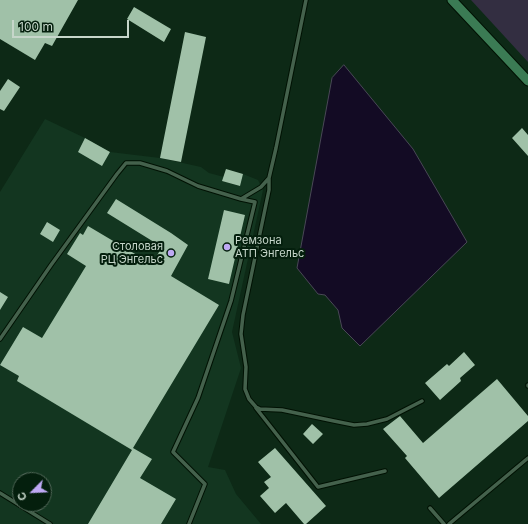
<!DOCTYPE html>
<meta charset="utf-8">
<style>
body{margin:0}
#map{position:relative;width:528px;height:524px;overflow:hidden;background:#0d2916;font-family:Inter,sans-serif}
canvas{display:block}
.north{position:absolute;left:12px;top:472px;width:40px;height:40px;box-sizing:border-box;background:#041f0d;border:1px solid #526859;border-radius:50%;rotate:246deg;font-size:11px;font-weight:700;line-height:16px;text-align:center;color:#c6d6ca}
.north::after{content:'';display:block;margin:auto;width:14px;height:18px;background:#bea9f4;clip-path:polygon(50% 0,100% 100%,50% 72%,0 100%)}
.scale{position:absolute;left:12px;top:20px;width:117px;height:18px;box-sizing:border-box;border:2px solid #c6d6ca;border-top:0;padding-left:5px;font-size:12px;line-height:14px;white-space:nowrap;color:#c6d6ca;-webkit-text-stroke:3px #041f0d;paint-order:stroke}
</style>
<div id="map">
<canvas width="528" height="524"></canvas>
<div class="north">С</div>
<div class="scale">100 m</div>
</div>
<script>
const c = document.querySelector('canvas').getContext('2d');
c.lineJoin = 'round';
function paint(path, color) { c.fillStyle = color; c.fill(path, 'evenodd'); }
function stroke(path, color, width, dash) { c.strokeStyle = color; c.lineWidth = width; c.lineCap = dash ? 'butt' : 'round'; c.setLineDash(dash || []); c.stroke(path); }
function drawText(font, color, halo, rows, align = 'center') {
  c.font = font + ' Inter,sans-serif'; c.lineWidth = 4; c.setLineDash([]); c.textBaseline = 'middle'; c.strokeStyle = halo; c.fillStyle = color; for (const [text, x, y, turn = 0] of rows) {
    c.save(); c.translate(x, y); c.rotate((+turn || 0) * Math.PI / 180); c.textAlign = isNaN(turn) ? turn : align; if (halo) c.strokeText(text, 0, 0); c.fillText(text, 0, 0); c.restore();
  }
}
paint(new Path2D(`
 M45 119 85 138 110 152 160 158 201 167 209 173 224 177 223 181 239 186 243 174 258 180 263 190 232 332 241 368 208 467 225 470 236 494 261 524H0V192ZM20 480H44V504H20Z`), '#133620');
paint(new Path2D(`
 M471 0H528V62Z`), '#332e41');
const water = new Path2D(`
 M344 65 413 149 467 242 360 346 342 328 338 310 325 295 318 294 297 268 332 78Z`);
paint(water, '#130b24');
stroke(water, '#494856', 1);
paint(new Path2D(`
 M0 0H78L52 46 45 43 35 60 0 39Z
 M134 7 171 29 164 42 127 19Z
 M185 32 206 37 181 162 160 158Z
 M8 79 20 87 4 111 0 109V91Z
 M522 128 528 135V156L512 138Z
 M85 138 110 152 102 166 78 152Z
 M226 169 243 174 240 186 222 181Z
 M116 199 171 233 188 245 171 276 219 305 133 448 152 459 140 478 176 499 161 524H88L132 450 17 381 19 376 0 365 23 327 42 338 86 266 67 254 80 233 83 235 88 226 152 264 162 247 107 213Z
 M224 210 245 215 229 284 208 279Z
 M47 222 60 230 53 242 40 234Z
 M0 292 8 297 0 310Z
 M464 352 475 365 460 378 461 381 440 400 425 383 447 364 449 366Z
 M497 379 528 416V421L439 498 405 458 407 456 383 429 400 416 423 443Z
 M312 424 323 434 313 444 303 434Z
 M275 448 326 506 306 524H304L286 503 275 513 260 496 269 488 264 482 271 477 258 462Z`), '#a0c1a8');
const lane = new Path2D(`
 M269 178V190L243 315 241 334 246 367 245 389 249 399 256 407 260 409 282 410 334 421 354 425 367 424 387 419 422 401
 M241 199 261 187 269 178 276 148 306 0
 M0 339 51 265 117 174 126 163H140L167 171 198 186 241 199 255 202 231 301 198 398 173 452 205 484 189 524
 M528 385V386
 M256 408 318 487 385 471
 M0 493 50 524
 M430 508 444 524
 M449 524 528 458`);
const secondary = new Path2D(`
 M452 0 528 81`);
stroke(lane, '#001103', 5.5);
stroke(secondary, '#001103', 11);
stroke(lane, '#44614c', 3.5);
stroke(secondary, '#3b7b54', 9);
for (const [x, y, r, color] of [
 [227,247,4,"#bea9f4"],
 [171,253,4,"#bea9f4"]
]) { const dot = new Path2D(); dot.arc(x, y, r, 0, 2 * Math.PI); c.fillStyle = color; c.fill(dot); stroke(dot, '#041f0d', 1.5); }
drawText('11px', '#c6d6ca', '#041f0d', [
 ["Ремзона",235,241],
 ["АТП Энгельс",235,254],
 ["Столовая",163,247,"right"],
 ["РЦ Энгельс",163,260,"right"]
], 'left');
</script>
